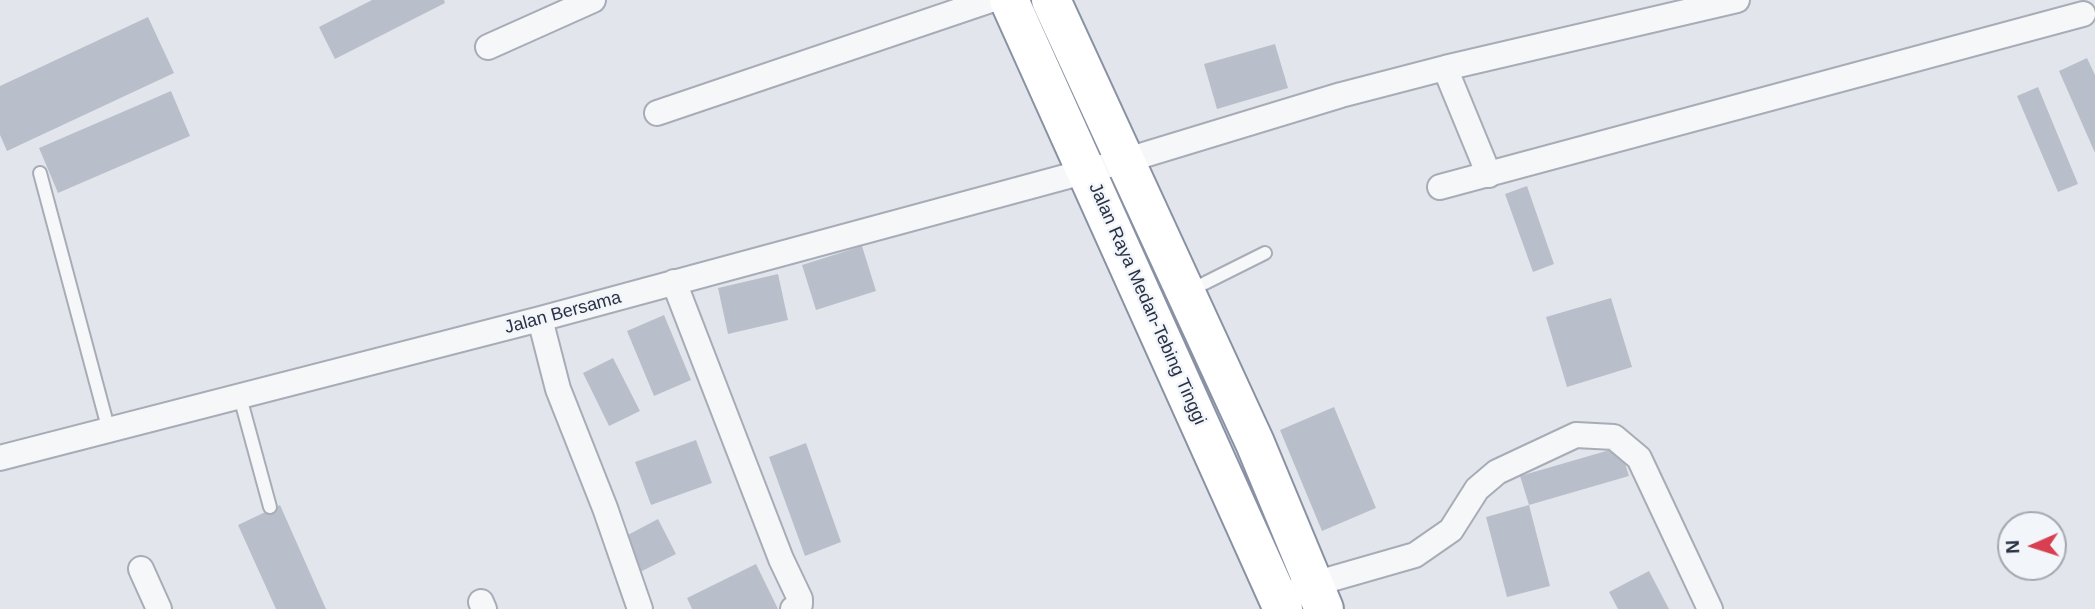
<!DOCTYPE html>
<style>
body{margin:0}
#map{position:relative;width:2095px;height:609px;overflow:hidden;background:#e2e6ec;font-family:Helvetica,sans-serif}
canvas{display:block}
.north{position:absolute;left:1997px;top:511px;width:70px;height:70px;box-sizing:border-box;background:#f2f5f9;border:2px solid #a2a7b1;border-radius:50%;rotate:267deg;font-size:19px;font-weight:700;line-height:28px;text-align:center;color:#293245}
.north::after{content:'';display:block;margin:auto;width:24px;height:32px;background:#d84052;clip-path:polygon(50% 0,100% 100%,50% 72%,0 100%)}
</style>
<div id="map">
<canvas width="2095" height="609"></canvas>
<div class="north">N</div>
</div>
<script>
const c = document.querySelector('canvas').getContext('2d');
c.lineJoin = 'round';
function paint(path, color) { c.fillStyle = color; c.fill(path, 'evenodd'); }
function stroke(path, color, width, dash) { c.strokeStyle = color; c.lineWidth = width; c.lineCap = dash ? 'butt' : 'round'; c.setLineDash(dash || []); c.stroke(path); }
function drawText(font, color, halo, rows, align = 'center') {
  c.font = font + ' Helvetica,sans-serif'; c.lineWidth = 5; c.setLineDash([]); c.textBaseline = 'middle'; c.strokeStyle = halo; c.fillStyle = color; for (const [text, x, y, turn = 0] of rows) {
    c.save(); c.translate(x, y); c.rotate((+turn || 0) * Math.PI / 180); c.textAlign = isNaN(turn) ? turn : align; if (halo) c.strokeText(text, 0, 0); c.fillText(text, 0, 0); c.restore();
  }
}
paint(new Path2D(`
 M372 0H444L445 3 335 59 319 27Z
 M148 17 174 73 7 151 0 135V86Z
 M1275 44 1288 88 1217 109 1204 64Z
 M2087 58 2095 75V153L2059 71Z
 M2038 87 2078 184 2058 192 2017 96Z
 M171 91 190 136 58 193 39 148Z
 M1527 186 1554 264 1533 272 1505 194Z
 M862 246 876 291 816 310 802 265Z
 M778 274 788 320 728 334 718 288Z
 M1611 298 1632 367 1567 387 1546 317Z
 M664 315 691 380 654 396 627 331Z
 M613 358 640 411 609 426 583 373Z
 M1334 407 1376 508 1322 531 1280 430Z
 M696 440 712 483 651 505 635 462Z
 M806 443 841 542 805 556 769 457Z
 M1620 447 1629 476 1529 505 1520 476Z
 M280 505 326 609H276L238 525Z
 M1529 505 1550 586 1507 597 1486 517Z
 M658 519 676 554 640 572 622 538Z
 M756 564 778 609H692L687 598Z
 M1649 571 1669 609H1618L1609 592Z`), '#b9bfca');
const service = new Path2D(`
 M40 173 109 431
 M1189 291 1265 253
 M240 397 270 507`);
const minor = new Path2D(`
 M488 47 593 0
 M1445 68 1489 175
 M657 113 991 0
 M1440 187 2083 14
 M674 282 781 559 800 599V604L793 609
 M540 319 558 389 605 508 640 609
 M0 458 540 319 1124 161 1341 95 1445 68 1737 0
 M141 569 159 609
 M1300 588 1415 555 1451 530 1477 489 1497 472 1576 435 1614 437 1639 458 1710 609
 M481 602 484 609`);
const trunk = new Path2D(`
 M1009 0 1283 609
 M1051 0 1255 443 1324 609`);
stroke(service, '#a7acb7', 16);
stroke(minor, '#a7acb7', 28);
stroke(trunk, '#8992a4', 42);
stroke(service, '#f6f7f9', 12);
stroke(minor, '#f6f7f9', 24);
stroke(trunk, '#fff', 38);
drawText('18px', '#293245', '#f2f5f9', [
 ["Jalan Raya Medan-Tebing Tinggi",1147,304,66],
 ["Jalan Bersama",563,313,-15]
]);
</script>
